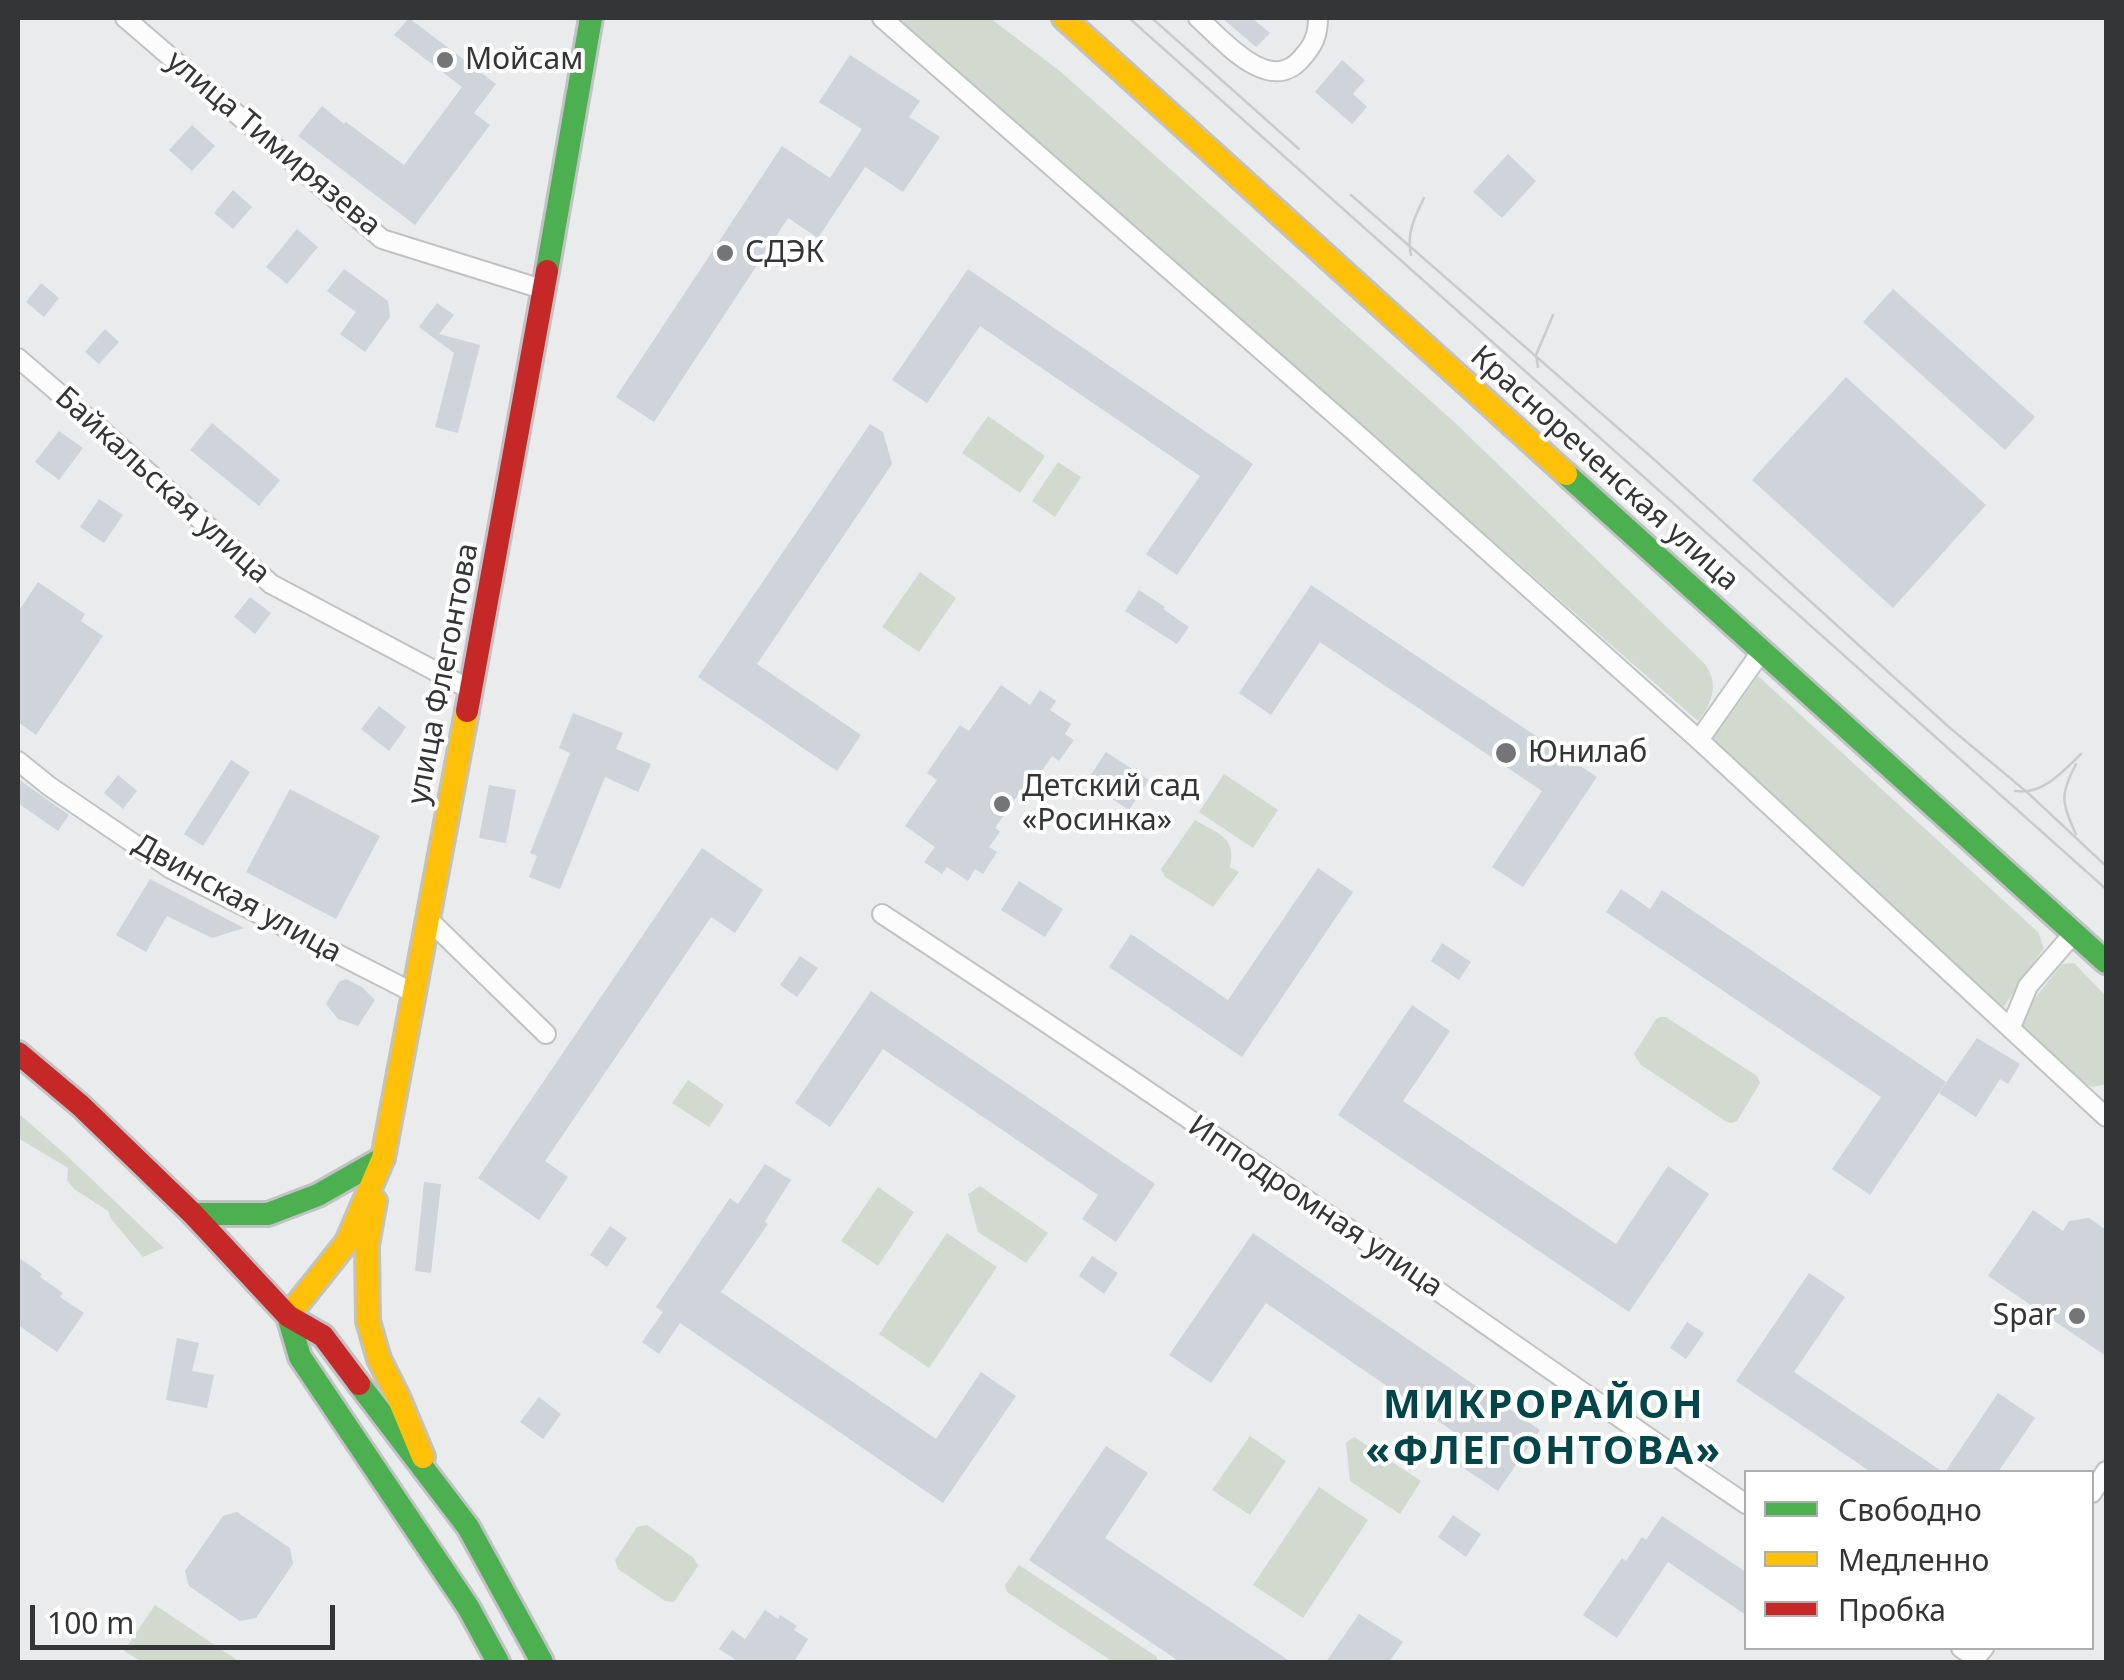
<!DOCTYPE html>
<meta charset="utf-8">
<style>
body{margin:0}
#map{position:relative;width:2124px;height:1680px;overflow:hidden;background:#e9ebed;font-family:"Noto Sans",sans-serif}
canvas{display:block}
.frame{position:absolute;inset:0;border:20px solid #343536;pointer-events:none}
.legend{position:absolute;left:1744px;top:1470px;width:350px;height:180px;box-sizing:border-box;background:#fff;border:2px solid #aeaeaf;margin:0;padding:12px 18px;list-style:none;font-size:30px;color:#343536}
.legend li{display:flex;align-items:center;gap:20px;height:50px}
.legend b{width:50px;border:2px solid #aeaeaf}
.scale{position:absolute;left:30px;top:1605px;width:305px;height:45px;box-sizing:border-box;border:5px solid #343536;border-top:0;padding-left:12px;font-size:30px;line-height:35px;white-space:nowrap;color:#343536;-webkit-text-stroke:8px #fff;paint-order:stroke}
</style>
<div id="map">
<canvas width="2124" height="1680"></canvas>
<div class="frame"></div>
<ul class="legend">
<li><b style="height:12px;background:#4caf50"></b>Свободно</li>
<li><b style="height:12px;background:#ffc107"></b>Медленно</li>
<li><b style="height:12px;background:#c62828"></b>Пробка</li>
</ul>
<div class="scale">100 m</div>
</div>
<script>
const c = document.querySelector('canvas').getContext('2d');
c.lineJoin = 'round';
function paint(path, color) { c.fillStyle = color; c.fill(path, 'evenodd'); }
function stroke(path, color, width, dash) { c.strokeStyle = color; c.lineWidth = width; c.lineCap = dash ? 'butt' : 'round'; c.setLineDash(dash || []); c.stroke(path); }
function drawText(font, color, halo, rows, align = 'center') {
  c.font = font + ' "Noto Sans",sans-serif'; c.lineWidth = 8; c.setLineDash([]); c.textBaseline = 'middle'; c.strokeStyle = halo; c.fillStyle = color; for (const [text, x, y, turn = 0] of rows) {
    c.save(); c.translate(x, y); c.rotate((+turn || 0) * Math.PI / 180); c.textAlign = isNaN(turn) ? turn : align; if (halo) c.strokeText(text, 0, 0); c.fillText(text, 0, 0); c.restore();
  }
}
paint(new Path2D(`
 M897 18H990L1061 72 1451 419 1703 662C1720 681 1713 703 1698 721Z
 M988 416 1045 456 1020 493 962 453Z
 M1058 462 1081 477 1055 517 1032 501Z
 M920 572 956 598 919 652 882 627Z
 M1758 676 2038 932 2044 948 2002 1009 1718 753 1714 737Z
 M1224 774 1278 810 1253 848 1199 812Z
 M1195 820C1218 834 1237 837 1230 867L1239 872 1213 907 1165 877 1161 869Z
 M2074 963 2106 996V1084L2092 1087 2082 1082 2022 1029 2020 1017 2062 964Z
 M1660 1017H1666L1757 1076 1760 1083 1737 1121 1731 1123 1725 1121 1641 1065 1634 1054 1656 1019Z
 M688 1080 724 1105 709 1127 672 1103Z
 M18 1113 65 1154 164 1248 143 1257 111 1219 108 1211 74 1189 67 1180 68 1168 18 1138Z
 M980 1186 1048 1233 1026 1263 978 1232 968 1194Z
 M878 1187 914 1212 878 1266 841 1241Z
 M947 1233 997 1267 929 1368 879 1334Z
 M1250 1436 1286 1461 1250 1515 1212 1490Z
 M1354 1437 1421 1481 1400 1514 1350 1481 1346 1443Z
 M1319 1487 1368 1520 1303 1618 1253 1585Z
 M647 1525 694 1558 698 1566 674 1602 665 1601 618 1569 615 1560 637 1527Z
 M1019 1565 1157 1657 1158 1662H1113L1007 1592 1005 1585Z
 M155 1605 240 1662H142L124 1651Z`), '#d2dad0');
paint(new Path2D(`
 M409 18 496 84 474 113 490 125 415 225 298 136 322 106 344 124 346 122 404 165 462 87 394 35Z
 M1222 18H1252L1270 33 1256 47Z
 M850 55 920 101 909 117 940 137 903 192 865 167 818 238 788 218 654 422 616 397 782 146 830 178 862 129 819 102Z
 M1342 60 1365 80 1353 94 1367 107 1352 124 1315 92Z
 M192 125 215 146 192 171 169 150Z
 M1508 154 1536 181 1502 218 1473 192Z
 M233 190 252 207 233 229 214 213Z
 M297 229 318 247 287 284 266 267Z
 M344 269 388 301 390 317 365 352 340 334 356 312 327 291Z
 M968 269 1253 464 1177 575 1146 554 1200 476 980 326 927 403 892 380Z
 M41 283 59 298 44 317 26 302Z
 M1893 289 2035 417 2005 450 1863 322Z
 M437 303 454 315 439 334 480 345 458 433 435 427 454 353 419 327Z
 M105 329 119 342 99 364 85 352Z
 M1846 377 1986 505 1893 608 1752 480Z
 M212 423 280 480 259 506 190 450Z
 M870 424 883 432 892 464 757 664 861 735 837 771 698 677Z
 M59 431 83 448 59 480 35 462Z
 M99 499 123 515 104 543 80 527Z
 M38 582 85 614 81 621 103 636 36 735 18 722V612Z
 M1311 585 1597 777 1523 887 1492 867 1542 791 1320 642 1271 715 1239 693Z
 M1139 590 1165 607 1163 609 1189 627 1177 644 1125 611Z
 M250 597 271 613 255 634 234 617Z
 M1001 685 1030 705 1040 690 1056 701 1050 710 1071 724 1065 734 1074 740 1059 761 1052 756 1041 772 1036 769 995 828 1000 832 989 847 997 852 983 874 975 869 968 881 947 867 942 874 924 862 935 847 905 826 937 780 927 773 960 725 969 731Z
 M379 706 406 727 389 751 361 729Z
 M573 713 623 733 616 749 651 764 638 792 605 777 560 889 529 877 537 856 530 853 570 753 559 748Z
 M1106 752 1149 780 1129 810 1086 782Z
 M231 760 250 772 203 846 184 834Z
 M118 775 137 791 123 809 104 793Z
 M18 779 69 815 58 831 18 803Z
 M489 785 516 790 506 843 479 838Z
 M290 789 380 836 336 919 246 872Z
 M702 848 763 890 735 933 711 917 545 1161 568 1177 539 1220 478 1178Z
 M1318 868 1353 892 1242 1057 1109 967 1131 934 1228 1000Z
 M150 879 244 928 212 938 167 916 146 952 116 935Z
 M1019 881 1063 909 1045 937 1001 910Z
 M1621 889 1650 909 1662 890 1946 1082 1870 1195 1832 1169 1881 1097 1606 912Z
 M1442 943 1471 962 1459 980 1431 961Z
 M800 956 818 968 797 997 780 985Z
 M346 979 362 987 375 1000 358 1026 338 1019 326 1004 339 982Z
 M871 991 1155 1184 1116 1242 1082 1219 1098 1195 883 1049 830 1127 795 1103Z
 M1412 1005 1450 1031 1403 1101 1616 1244 1668 1166 1709 1194 1629 1312 1338 1115Z
 M1977 1038 2020 1064 2008 1084 2000 1079 1976 1117 1939 1093Z
 M765 1164 791 1180 765 1221 768 1224 721 1292 936 1439 981 1372 1016 1396 943 1503 680 1323 659 1354 642 1342 663 1312 656 1307 730 1198 738 1204Z
 M424 1182 441 1184 431 1273 415 1271Z
 M2033 1210 2063 1231 2069 1221 2089 1218 2106 1230V1356L1988 1276Z
 M610 1226 627 1238 607 1267 590 1255Z
 M1253 1233 1540 1430 1498 1491 1459 1465 1473 1445 1266 1303 1211 1383 1169 1355Z
 M1092 1256 1118 1273 1104 1294 1079 1276Z
 M18 1257 42 1274 40 1277 63 1293 60 1297 84 1313 57 1352 18 1325Z
 M1809 1273 1845 1297 1794 1372 1943 1472H1871L1736 1381Z
 M1687 1322 1704 1333 1686 1359 1670 1348Z
 M177 1338 199 1343 192 1371 214 1375 207 1408 166 1400Z
 M1998 1393 2035 1418 1998 1472H1945Z
 M539 1397 561 1414 543 1439 520 1422Z
 M1106 1446 1148 1473 1105 1538 1291 1662H1180L1029 1560Z
 M237 1512 290 1548 293 1564 256 1618 240 1621 189 1586 185 1571 223 1516Z
 M1453 1515 1481 1534 1466 1557 1438 1537Z
 M1662 1516 1746 1572V1615L1668 1562 1617 1638 1583 1615 1622 1558 1626 1561 1642 1537 1646 1540Z
 M765 1610 778 1619 780 1615 797 1626 794 1630 808 1639 794 1662H739L719 1649 732 1630 745 1639Z
 M1359 1614 1403 1642 1389 1662H1326Z`), '#ced4da');
const street = new Path2D(`
 M125 18 382 239 545 290
 M882 18 1357 434 1699 740 2106 1117
 M1198 18C1222 39 1269 96 1301 59 1313 46 1318 36 1318 18
 M18 358 97 426 271 584 471 690
 M1699 740 1761 652
 M18 761 49 786 171 869 414 993
 M882 914C1013 1000 1143 1087 1272 1176 1431 1285 1587 1397 1746 1504
 M428 919 546 1034
 M2011 1027 2028 986 2074 933
 M2092 1493 2106 1471
 M1961 1648 1976 1658 1984 1648`);
const fast = new Path2D(`
 M547 271 591 18
 M1566 474 2106 962
 M193 1214H268L318 1195 383 1158
 M288 1316 300 1357 468 1607 498 1662
 M359 1384 468 1527 542 1662`);
const slow = new Path2D(`
 M1064 18 1566 474
 M375 1201 367 1245 368 1321 379 1359 398 1397 423 1457
 M288 1316 347 1242 383 1158 467 711`);
const jam = new Path2D(`
 M467 711 547 271
 M18 1053 81 1106 193 1214 288 1316 323 1336 359 1384`);
stroke(street, '#c0c2c3', 22);
stroke(fast, '#c0c2c3', 28);
stroke(slow, '#c0c2c3', 28);
stroke(jam, '#c0c2c3', 28);
stroke(street, '#fcfcfc', 18);
stroke(fast, '#4caf50', 22);
stroke(slow, '#ffc107', 22);
stroke(jam, '#c62828', 22);
stroke(new Path2D(`
 M1129 18 2106 889
 M1153 19 1299 149
 M1351 195 1657 462 1950 728 2028 793 2106 866
 M1411 255C1406 234 1415 216 1424 198
 M1538 367 1536 355 1553 315
 M2015 791C2043 795 2062 772 2081 754
 M2076 834C2061 803 2060 794 2076 764`), '#cacbcc', 2.5);
for (const [x, y, r, color] of [
 [445,60,10,"#737576"],
 [725,253,10,"#737576"],
 [1506,753,12,"#737576"],
 [1002,804,10,"#737576"],
 [2077,1316,10,"#737576"]
]) { const dot = new Path2D(); dot.arc(x, y, r, 0, 2 * Math.PI); c.fillStyle = color; c.fill(dot); stroke(dot, '#fff', 4); }
drawText('30px', '#343536', '#fff', [
 ["Мойсам",465,60],
 ["СДЭК",745,253],
 ["Юнилаб",1528,753],
 ["Детский сад",1022,787],
 ["«Росинка»",1022,821],
 ["Spar",2057,1316,"right"]
], 'left');
drawText('30px', '#343536', '#fff', [
 ["улица Тимирязева",273,144,40],
 ["Краснореченская улица",1604,469,42],
 ["Байкальская улица",162,486,42],
 ["улица Флегонтова",444,674,-79],
 ["Двинская улица",237,899,29],
 ["Ипподромная улица",1315,1207,34]
]);
c.letterSpacing = '2.5px';
drawText('bold 40px', '#02464a', '#fff', [
 ["МИКРОРАЙОН",1544,1407],
 ["«ФЛЕГОНТОВА»",1544,1453]
]);
c.letterSpacing = '0px';
</script>
